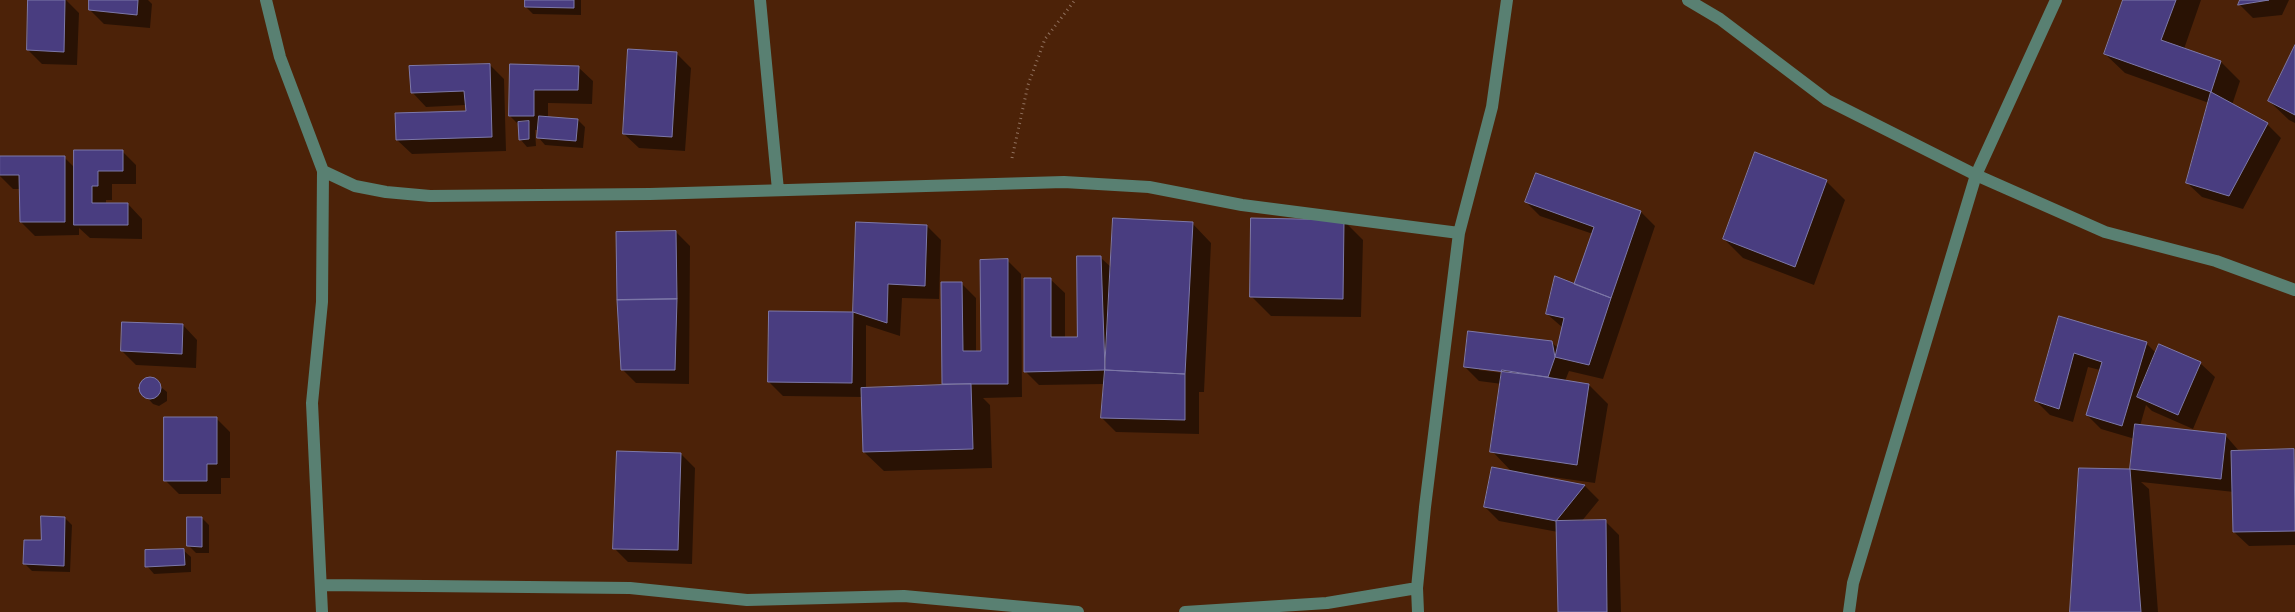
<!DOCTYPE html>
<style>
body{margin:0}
canvas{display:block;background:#4c2208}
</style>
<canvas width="2295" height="612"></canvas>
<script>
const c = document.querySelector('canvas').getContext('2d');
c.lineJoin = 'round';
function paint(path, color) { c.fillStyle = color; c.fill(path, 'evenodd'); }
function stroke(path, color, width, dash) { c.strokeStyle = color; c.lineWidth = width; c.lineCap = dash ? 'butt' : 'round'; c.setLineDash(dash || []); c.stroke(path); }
paint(new Path2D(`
 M29 0H66L79 13 77 65 42 64 28 50Z
 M91 0H148L152 4 150 28 104 24 90 10Z
 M526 0H581V15L533 14 526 7Z
 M2124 0H2201L2184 49 2221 62 2240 81 2232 105 2267 124 2281 138 2243 209 2202 197 2187 183 2209 103 2125 73 2105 54Z
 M2241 0H2289L2282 15 2253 18 2239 4Z
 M2295 47V123L2289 120 2269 101Z
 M677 54 691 68 685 151 639 148 624 134Z
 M490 65 504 79 506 151 412 154 397 140 467 112 466 105 426 107 412 92Z
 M511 66 578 67 593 81 592 104 548 103V118L578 120 585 127 583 148 545 145 538 137 539 130H535L536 146 527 147 520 139 519 125 510 116Z
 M122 151 136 165V184H112V200H106V204H128L142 219V239L90 238 79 228V235L35 236 21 222V189H13L0 176V157H64L75 168Z
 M1536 174 1641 212 1655 226 1603 379 1569 371 1565 381 1589 385 1608 404 1595 483 1538 475V477L1585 486 1599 500 1581 522 1605 521 1619 535 1621 612H1559L1558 532 1499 521 1485 507 1512 472 1492 451 1502 384 1479 381 1465 367 1551 342 1558 348 1563 328 1547 314 1575 286 1593 234 1540 216 1526 202ZM1479 368 1503 371V373L1479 370Z
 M1826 181 1845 200 1814 285 1743 258 1724 239Z
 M1344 221 1363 240 1361 317 1271 316 1251 296Z
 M857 223 927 226 941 240 939 299 902 298 900 336 866 325V389L946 386 943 384 962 284 976 298V353H982L1007 260 1021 274 1022 397 983 398 990 405 992 468 884 471 864 452 863 397 783 396 769 382 770 312 854 313Z
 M1192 223 1211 243 1204 392H1199V434L1116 432 1102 418 1105 384 1039 385 1025 371 1050 279 1065 293V339H1078L1101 258 1112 268Z
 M676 232 690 246 689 384 636 383 622 369Z
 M2060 318 2146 343 2156 353 2200 363 2215 377 2193 429 2152 411 2146 405 2140 426 2226 436 2240 452 2294 450 2295 545 2249 546 2234 532V492L2141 482 2149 489 2158 612H2071L2081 469 2131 470 2135 439 2101 429 2087 415 2100 370 2088 367 2073 422 2050 415 2036 401Z
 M183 325 197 340 196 368 136 365 122 351Z
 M151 379 167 392V401L159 406 153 404 141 391 142 384 145 380Z
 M216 418 230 432V478H221V494H179L165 480Z
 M681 454 695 468 692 564 628 562 614 548Z
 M65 518 72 525 70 572 32 571 24 563Z
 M202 518 209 525V553H196L188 545Z
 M183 550 191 557V572L154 574 147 566Z`), '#0007');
const building = new Path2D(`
 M28 0H65L64 52 27 50Z
 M89 0H138L137 15 89 10Z
 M525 0H574V8L525 7Z
 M2123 0H2176L2161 40 2221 61 2211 92 2104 54Z
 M2240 0H2269L2238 5Z
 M2295 45V115L2268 101Z
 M628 49 677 52 672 137 623 134Z
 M490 64 492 137 396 140 395 113 466 111 464 91 411 93 409 66Z
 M510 64 579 66 578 90H534V116H509Z
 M2211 92 2268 123 2229 196 2186 183Z
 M539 116 578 119 576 141 537 138Z
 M529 121V139L519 140 518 122Z
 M74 150H123V171H98V186H92V203H128V225H74Z
 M1755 152 1827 180 1795 267 1723 239Z
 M0 156H65V222H20L19 175H0Z
 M1536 173 1641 211 1611 298 1574 284 1594 227 1525 202Z
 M1113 218 1193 222 1185 374 1105 370Z
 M1251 218 1344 220 1343 299 1250 297Z
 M856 222 927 225 925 286 888 284 887 323 853 312Z
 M676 231 677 299 617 300 616 232Z
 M1077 256H1101L1105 370 1024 372V278H1051V337H1077Z
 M1008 259V384H942L941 282H962L963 351H981L980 260Z
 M1555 276 1611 298 1589 365 1555 357 1564 318 1546 314Z
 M677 299 675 370H621L617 300Z
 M769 311 853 312 852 383 768 382Z
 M2059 316 2147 342 2122 426 2086 415 2102 362 2074 353 2059 409 2035 401Z
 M122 322 183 324 182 354 121 351Z
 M1468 331 1552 341 1555 357 1548 377 1464 367Z
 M2159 344 2201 362 2178 415 2137 397Z
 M1105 370 1185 374V420L1101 418Z
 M1502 370 1589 384 1577 465 1490 452Z
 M139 388a11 11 0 1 1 22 0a11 11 0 1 1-22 0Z
 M971 384 973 449 863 452 861 388Z
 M164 417H217V464H207V481H164Z
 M2135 424 2226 434 2221 479 2130 469Z
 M2294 449 2295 531 2233 532 2231 451Z
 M617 451 681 453 678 550 613 549Z
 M1492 467 1585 485 1556 521 1484 507Z
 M2079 468 2130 469 2141 612H2070Z
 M41 516 65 517 64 566 23 564 24 540H41Z
 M187 517H202V547L187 546Z
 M1606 520 1607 612H1558L1556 521Z
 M184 549 185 565 145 567V550Z`);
paint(building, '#493d80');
stroke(building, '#7d78a8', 1);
stroke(new Path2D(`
 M1012 158 1028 85 1045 39 1075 0`), '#91715e', 3, [1, 4]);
stroke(new Path2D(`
 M266 0 280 57 323 171 322 302 312 403 322 612
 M760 0 778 190
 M1688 0 1720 19 1827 100 1976 175 2105 232 2216 261 2295 290
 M323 171 355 186 386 192 430 196 650 194 1064 182 1149 187 1242 205 1459 233
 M322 585 630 588 747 600 904 596 1078 612
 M1185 612 1327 603 1417 588
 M1418 612 1417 588 1425 507 1459 233 1492 107 1507 0
 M1849 612 1853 583 1976 175 2056 0`), '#598072', 12);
</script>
